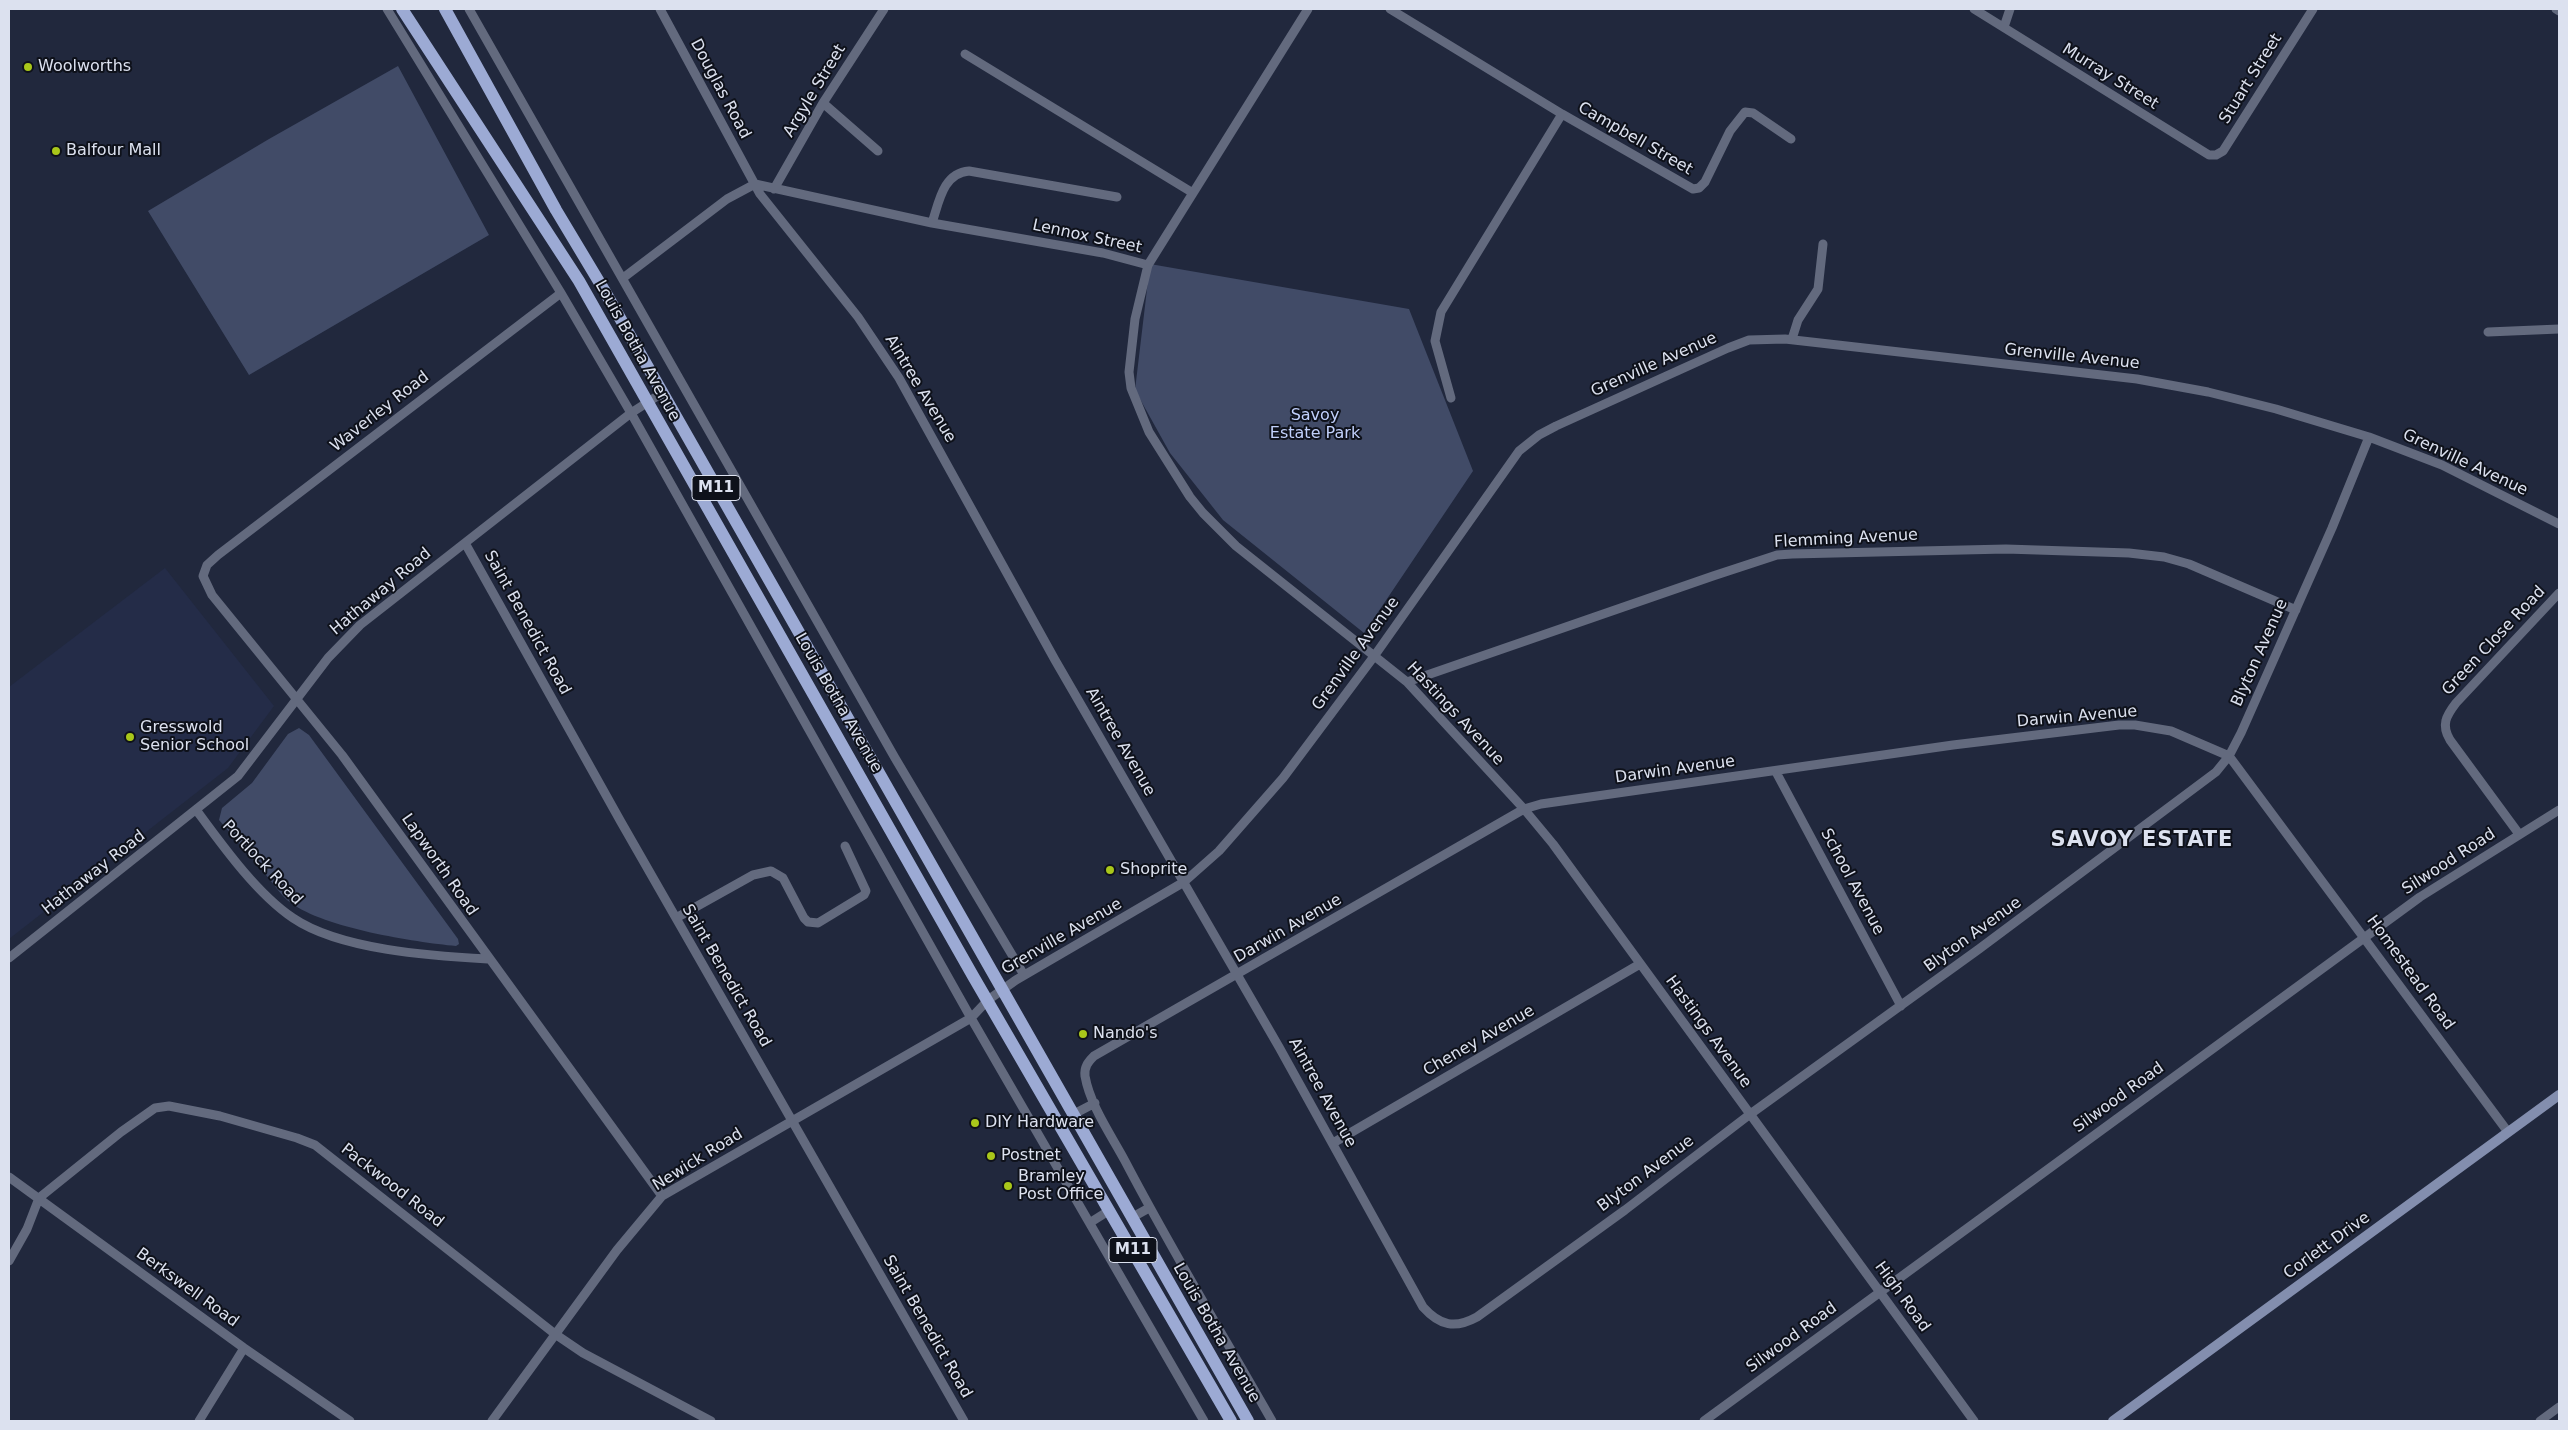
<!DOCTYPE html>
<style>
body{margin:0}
#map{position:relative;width:2568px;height:1430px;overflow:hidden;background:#21283d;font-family:"DejaVu Sans",sans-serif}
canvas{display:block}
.frame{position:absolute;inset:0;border:10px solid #dce1ef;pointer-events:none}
</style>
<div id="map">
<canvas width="2568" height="1430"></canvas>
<div class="frame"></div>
</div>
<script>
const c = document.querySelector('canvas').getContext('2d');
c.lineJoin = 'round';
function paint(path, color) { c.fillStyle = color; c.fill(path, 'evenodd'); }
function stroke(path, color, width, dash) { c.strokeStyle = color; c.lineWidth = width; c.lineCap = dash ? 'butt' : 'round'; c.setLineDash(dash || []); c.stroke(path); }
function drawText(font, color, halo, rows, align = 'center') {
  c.font = font + ' "DejaVu Sans",sans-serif'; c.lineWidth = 4; c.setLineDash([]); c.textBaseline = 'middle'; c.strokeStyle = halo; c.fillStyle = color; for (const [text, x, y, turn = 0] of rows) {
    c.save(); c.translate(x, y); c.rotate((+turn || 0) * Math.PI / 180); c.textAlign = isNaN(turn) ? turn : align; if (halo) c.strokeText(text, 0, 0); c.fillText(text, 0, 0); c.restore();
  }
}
paint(new Path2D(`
 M165 568 274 706 228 768 9 939V687Z`), '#242c48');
paint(new Path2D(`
 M398 66 489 235 249 375 148 211 269 139Z
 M1150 264 1409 309 1473 471 1364 633 1223 520 1170 453 1135 390Z
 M299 728 309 735 458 939 459 944 456 946C414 942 325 928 291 903 281 896 274 884 266 875 250 857 235 838 219 820L222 808 252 783 288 734Z`), '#414b67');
stroke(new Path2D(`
 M387 9 561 293 631 413 971 1018 1204 1421
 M469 9 895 758 1024 975
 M660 9 760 194 858 317 899 378 1055 660 1279 1047 1423 1307C1440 1326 1455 1329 1477 1317L1625 1210 1749 1115 1979 949 2216 772 2229 756 2241 733 2332 528 2369 437
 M1308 9 1148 265 1135 319 1129 372 1131 388 1149 432 1190 497 1203 513 1236 546 1407 682 1524 809 1553 844 1974 1421
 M1390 9 1562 114 1693 189 1699 188 1705 182 1730 131 1745 112 1753 113 1791 139
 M1974 9 2209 155H2216L2223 151 2313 9
 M2556 9 2559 11
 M2004 27 2010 9
 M965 54 1193 193
 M823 103 878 151
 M755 184 932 223 1103 253 1148 265
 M774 189 823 103 884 9
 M932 223C939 202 943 173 969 171L1117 197
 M623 278 727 199 755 184
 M561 293 218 555 207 565 203 576 212 595 342 755 662 1196
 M2488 332 2559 329
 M1792 339 1798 320 1818 289 1823 244
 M1451 398 1435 341 1441 312 1562 114
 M465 543 621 822 964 1421
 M1407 682 1713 576 1777 555 1792 554 2006 549 2129 553 2164 557 2189 564 2296 610
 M1776 772 1901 1006
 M197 811C222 845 257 894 293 918 340 950 432 956 488 959
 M2519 834 2450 740C2441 725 2446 716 2456 703L2559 593
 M676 918 753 875 771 871 783 878 804 918 808 922 818 923 864 895 866 891 845 846
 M9 958 238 776 328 658 360 625 631 413 662 393
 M1072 1115 1095 1103
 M1333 1143 1640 964
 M9 1177 244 1348 350 1421
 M1131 1218 1149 1208
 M1091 1222 1110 1210
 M9 1261 27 1229 39 1198 121 1132 155 1108 169 1106 220 1116 297 1138 315 1145 555 1334 583 1353 711 1421
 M199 1421 244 1348
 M492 1421 617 1250 662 1196 971 1018 988 1000 1016 980 1184 882 1219 851 1283 778 1375 655 1519 451 1539 435 1556 426 1728 348 1749 340 1785 339 2137 379 2208 392 2276 409 2369 437 2442 465 2559 524
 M1272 1421C1223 1335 1171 1249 1125 1161 1111 1135 1090 1105 1085 1076 1084 1067 1088 1062 1094 1056L1524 809 1541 804 1953 745 2119 725H2135L2171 731 2229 756 2508 1132
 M1704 1421 2420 897 2559 810
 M2540 1421 2559 1407`), '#636a7e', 9);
stroke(new Path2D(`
 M2113 1421 2559 1095`), '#838eae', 10);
stroke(new Path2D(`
 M402 9 579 281 973 976 1231 1421
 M445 9 556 210 604 290 1248 1421`), '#9caad4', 12);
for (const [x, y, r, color] of [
 [28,67,5,"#a9c71a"],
 [56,151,5,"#a9c71a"],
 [130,737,5,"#a9c71a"],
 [1110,870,5,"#a9c71a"],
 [1083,1034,5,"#a9c71a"],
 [975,1123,5,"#a9c71a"],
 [991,1156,5,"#a9c71a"],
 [1008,1186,5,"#a9c71a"]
]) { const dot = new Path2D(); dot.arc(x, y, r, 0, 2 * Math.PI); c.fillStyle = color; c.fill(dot); stroke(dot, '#0e111a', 2); }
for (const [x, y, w] of [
 [716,488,48],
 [1133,1250,48]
]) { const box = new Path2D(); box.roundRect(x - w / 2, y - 12.5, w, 25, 4); c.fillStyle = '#0e111a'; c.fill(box); stroke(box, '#dce1ef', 1); }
drawText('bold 15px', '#dce1ef', null, [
 ["M11",716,488],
 ["M11",1133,1250]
]);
drawText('16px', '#dce1ef', '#0e111a', [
 ["Woolworths",38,67],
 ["Balfour Mall",66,151],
 ["Gresswold",140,728],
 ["Senior School",140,746],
 ["Shoprite",1120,870],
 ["Nando's",1093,1034],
 ["DIY Hardware",985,1123],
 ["Postnet",1001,1156],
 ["Bramley",1018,1177],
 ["Post Office",1018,1195]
], 'left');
drawText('16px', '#dce1ef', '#0e111a', [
 ["Murray Street",2110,77,32],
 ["Stuart Street",2251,79,-58],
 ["Douglas Road",720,89,62],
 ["Argyle Street",815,91,-59],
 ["Campbell Street",1635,139,30],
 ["Lennox Street",1087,237,12],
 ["Louis Botha Avenue",637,351,61],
 ["Grenville Avenue",2072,357,6],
 ["Grenville Avenue",1654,365,-24],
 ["Aintree Avenue",920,389,59],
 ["Waverley Road",380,412,-38],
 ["Grenville Avenue",2465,463,25],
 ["Flemming Avenue",1846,539,-3],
 ["Hathaway Road",381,592,-40],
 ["Saint Benedict Road",527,623,61],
 ["Green Close Road",2494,641,-47],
 ["Blyton Avenue",2260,653,-66],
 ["Grenville Avenue",1356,654,-54],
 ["Louis Botha Avenue",838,703,60],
 ["Hastings Avenue",1455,714,47],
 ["Darwin Avenue",2077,717,-5],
 ["Aintree Avenue",1120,742,60],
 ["Darwin Avenue",1675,770,-8],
 ["Silwood Road",2449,862,-33],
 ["Portlock Road",262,863,47],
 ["Lapworth Road",439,865,55],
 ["Hathaway Road",94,873,-38],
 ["School Avenue",1852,882,62],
 ["Darwin Avenue",1288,929,-30],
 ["Blyton Avenue",1973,935,-36],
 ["Grenville Avenue",1062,937,-30],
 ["Homestead Road",2410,973,54],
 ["Saint Benedict Road",726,976,60],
 ["Hastings Avenue",1708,1032,54],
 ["Cheney Avenue",1479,1041,-30],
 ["Aintree Avenue",1322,1093,61],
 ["Silwood Road",2119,1098,-36],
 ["Newick Road",698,1160,-32],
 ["Blyton Avenue",1646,1174,-37],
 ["Packwood Road",392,1186,38],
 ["Corlett Drive",2327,1246,-36],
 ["Berkswell Road",187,1288,36],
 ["High Road",1902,1297,54],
 ["Saint Benedict Road",927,1327,60],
 ["Louis Botha Avenue",1216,1333,60],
 ["Silwood Road",1792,1338,-36]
]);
drawText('16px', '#c1d0fb', '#0e111a', [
 ["Savoy",1315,416],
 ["Estate Park",1315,434]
]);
c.letterSpacing = '1px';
drawText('bold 21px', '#dce1ef', '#0e111a', [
 ["SAVOY ESTATE",2142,841]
]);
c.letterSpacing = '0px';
</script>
